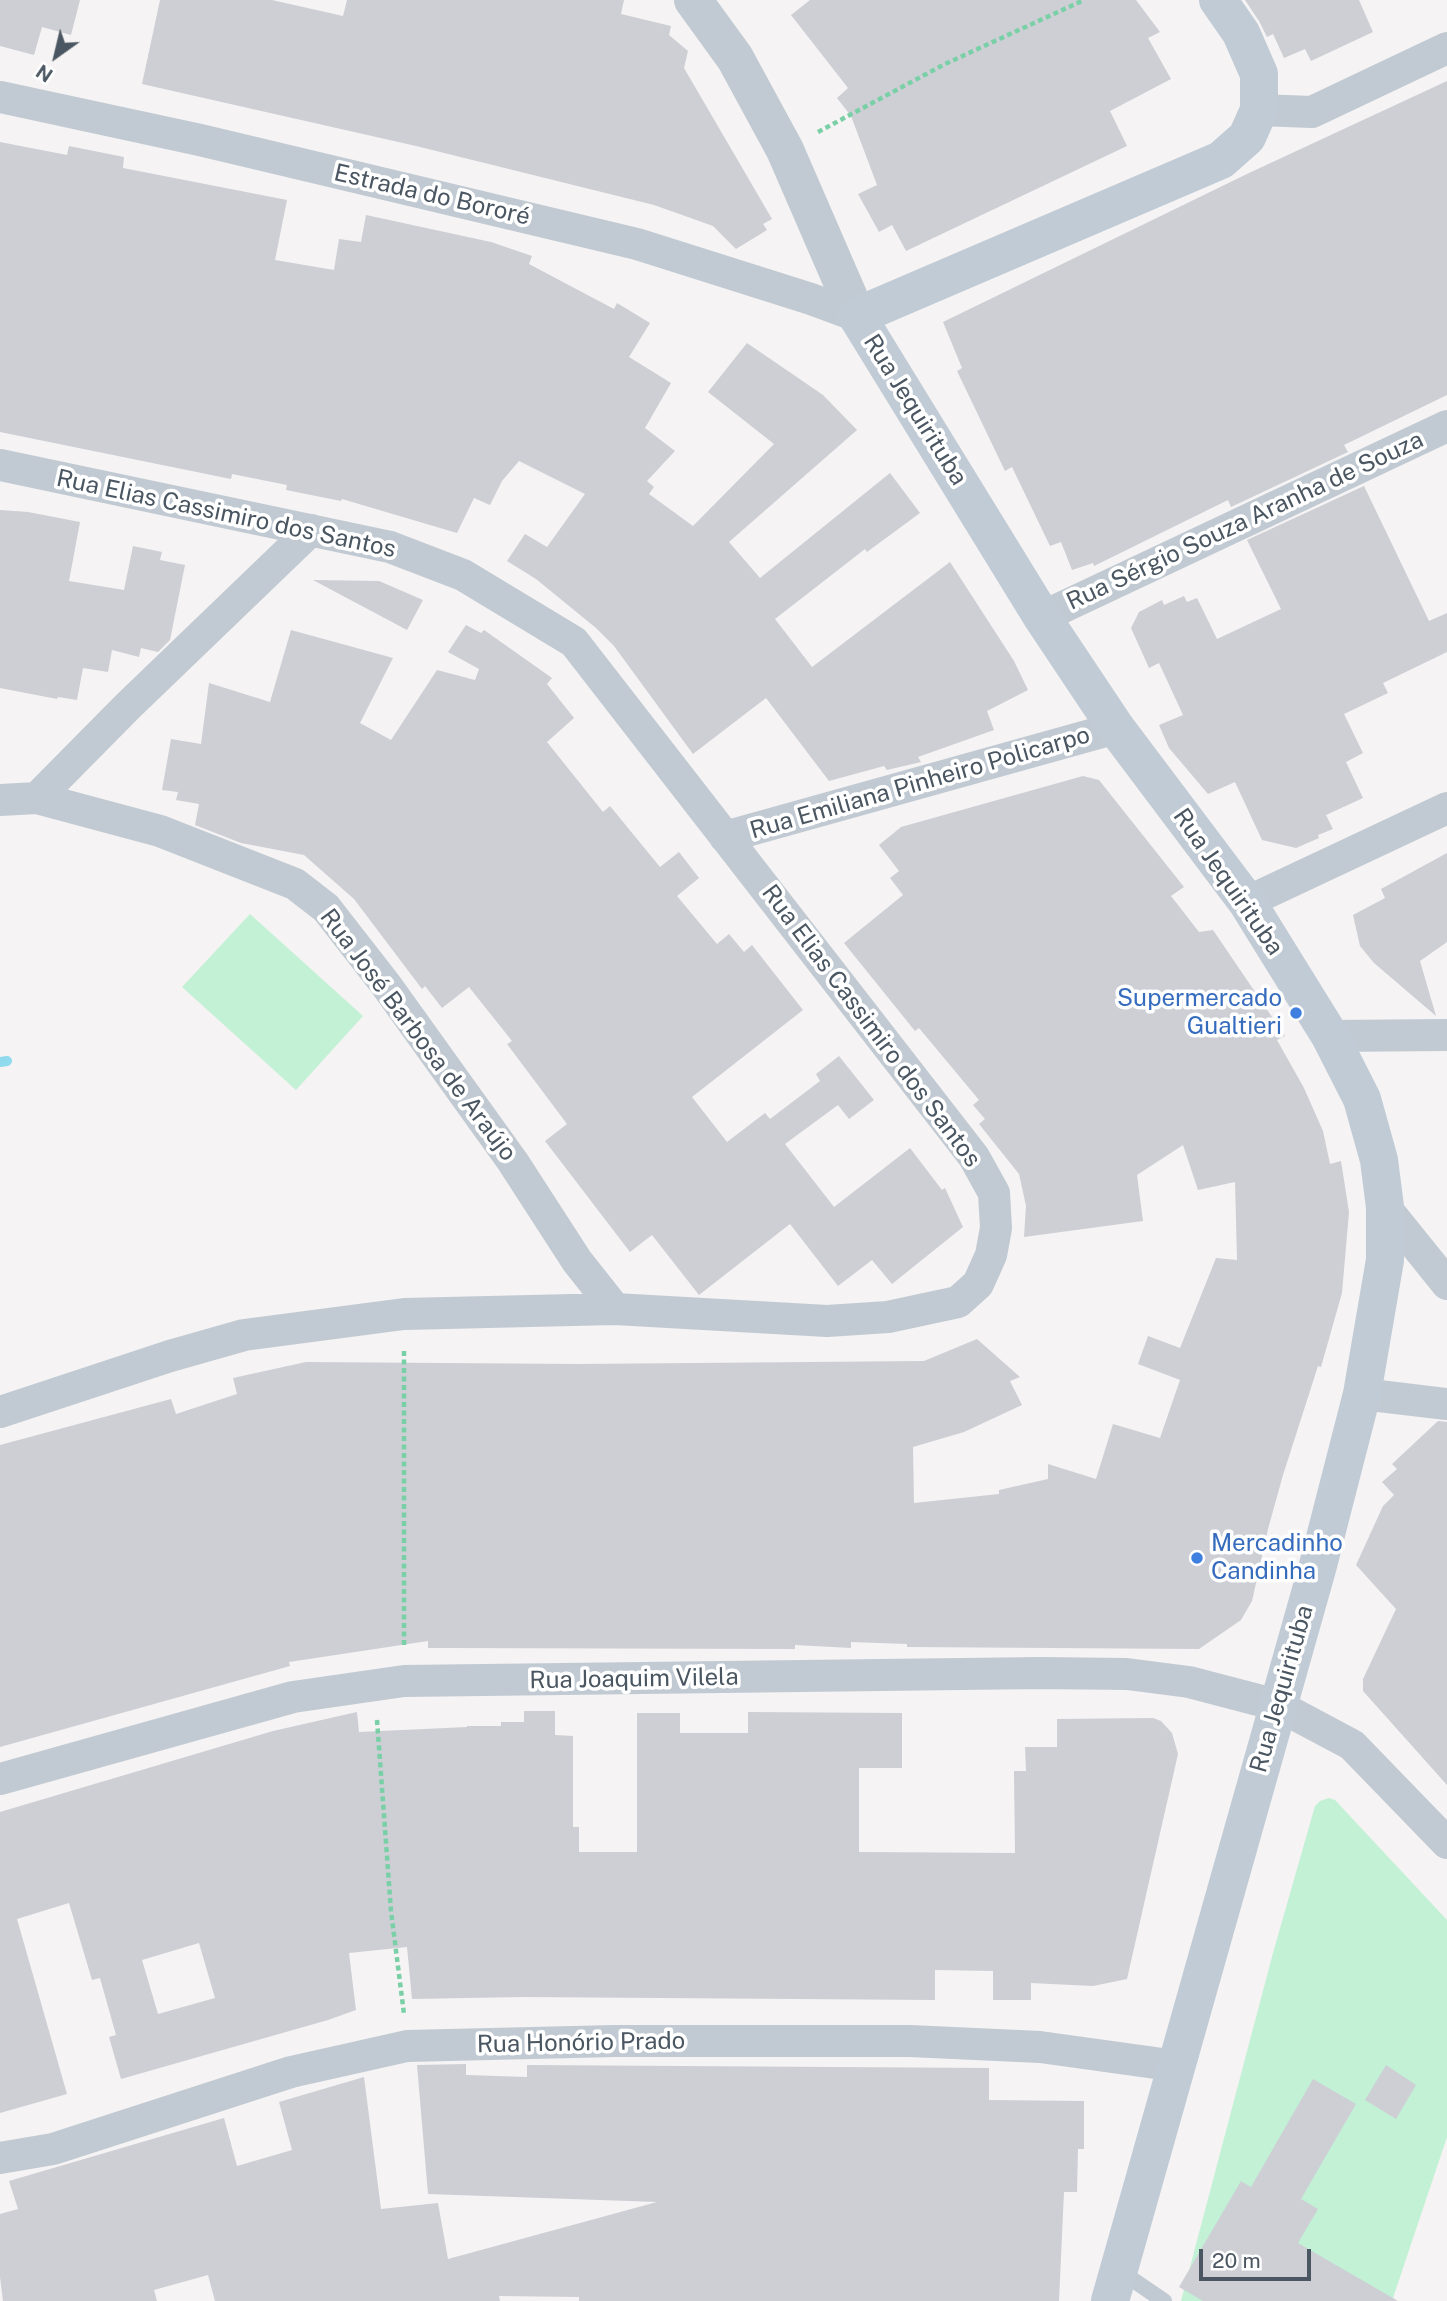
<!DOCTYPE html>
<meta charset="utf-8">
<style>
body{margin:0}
#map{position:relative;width:1447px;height:2301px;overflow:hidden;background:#f5f3f3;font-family:"Public Sans",sans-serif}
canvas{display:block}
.north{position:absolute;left:21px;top:21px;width:70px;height:70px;-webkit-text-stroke:5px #fff;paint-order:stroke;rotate:214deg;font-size:19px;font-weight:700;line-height:28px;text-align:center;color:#4a5661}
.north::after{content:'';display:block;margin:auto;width:24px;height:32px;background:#4a5661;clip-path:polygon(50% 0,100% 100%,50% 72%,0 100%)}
.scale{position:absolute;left:1199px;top:2249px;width:112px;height:32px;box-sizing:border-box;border:4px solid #4a5661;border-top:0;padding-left:9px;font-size:21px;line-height:24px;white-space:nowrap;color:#4a5661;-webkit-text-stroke:5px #fff;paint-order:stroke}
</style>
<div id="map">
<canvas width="1447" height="2301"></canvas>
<div class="north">N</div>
<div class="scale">20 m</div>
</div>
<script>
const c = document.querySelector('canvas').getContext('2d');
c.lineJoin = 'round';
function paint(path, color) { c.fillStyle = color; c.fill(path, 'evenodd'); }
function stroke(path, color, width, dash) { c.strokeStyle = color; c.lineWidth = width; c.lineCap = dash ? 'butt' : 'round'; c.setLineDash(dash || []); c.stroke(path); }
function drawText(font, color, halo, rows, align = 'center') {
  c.font = font + ' "Public Sans",sans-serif'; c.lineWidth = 7; c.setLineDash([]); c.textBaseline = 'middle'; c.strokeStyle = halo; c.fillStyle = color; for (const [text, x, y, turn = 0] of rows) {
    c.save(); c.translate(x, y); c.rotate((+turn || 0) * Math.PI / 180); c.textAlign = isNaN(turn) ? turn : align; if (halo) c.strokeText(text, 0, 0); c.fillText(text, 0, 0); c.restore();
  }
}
paint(new Path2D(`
 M250 914 363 1016 296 1090 182 987Z
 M1329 1798 1335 1800 1447 1920V2137L1392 2301H1181L1273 1953 1315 1806 1320 1801Z`), '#c3f1d5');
stroke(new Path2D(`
 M0 1062 7 1061`), '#90daee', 10);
paint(new Path2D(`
 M0 0H80L71 35 42 27 34 55 0 46Z
 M160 0H272L343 16 347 0H624L621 14 671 26 669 35 688 51 684 68 772 219 763 224 767 230 736 249 713 226 654 205 416 146 142 84Z
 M810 0H1136L1160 32 1148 38 1171 79 1110 111 1127 146 906 251 892 225 879 232 858 194 877 185 851 116 837 98 848 88 791 15Z
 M1245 0H1359L1373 32 1311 61 1305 49 1284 58 1273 34 1267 37 1259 21Z
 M1447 81V395L1344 445 1348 452 1231 507 1228 500 1094 566 1093 563 1072 570 1061 542 1050 546 1012 467 1005 471 957 371 962 368 943 322 1249 173Z
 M0 142 67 155 69 146 124 157 123 168 287 200 275 260 334 270 339 239 361 242 366 215 491 242 532 256 529 264 614 309 617 303 650 323 629 357 671 383 645 428 675 451 647 481 654 487 649 494 693 526 774 444 708 392 747 343 823 395 857 430 729 542 760 578 890 473 920 513 867 552 865 549 775 619 812 667 950 562 1014 661 1028 690 987 711 994 730 918 757 921 762 887 770 884 766 829 781 766 698 693 754 614 646 596 628 536 579 507 561 525 534 547 547 585 494 519 461 502 481 490 505 474 498 457 533 342 499 341 501 286 490 287 485 232 474 231 479 0 432Z
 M1364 486 1429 621 1447 613V652L1383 683 1388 693 1344 714 1363 753 1346 762 1363 798 1326 815 1333 829 1318 835 1319 838 1296 848 1262 840 1235 782 1208 794 1169 748 1159 725 1183 715 1159 663 1149 668 1131 628 1139 612 1162 600 1164 605 1184 596 1187 602 1197 598 1217 639 1281 609 1247 540Z
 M0 510 28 512 80 522 69 581 124 590 133 546 162 552 160 560 185 565 170 640 158 652 141 648 139 657 112 650 108 672 83 668 77 700 58 697 57 699 0 688Z
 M313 580 379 581 423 600 407 630Z
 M466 625 481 633 484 630 552 678 547 684 574 718 547 742 603 812 610 806 660 867 679 852 699 878 677 896 717 944 729 934 744 952 752 945 803 1010 692 1097 727 1142 765 1113 770 1119 820 1081 816 1074 839 1056 874 1100 849 1119 838 1105 785 1144 834 1207 910 1148 942 1190 945 1188 963 1227 892 1284 872 1260 838 1286 790 1224 699 1295 652 1235 630 1252 545 1141 567 1124 507 1044 512 1041 469 987 442 1008 425 986 422 989 354 899 304 855 241 843 195 825 199 804 176 800 178 792 162 790 171 739 201 744 209 683 270 702 291 630 393 658 360 723 391 740 437 670 475 680 479 669 448 652Z
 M1083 776 1099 780 1184 887 1171 896 1199 932 1213 930 1285 1036 1277 1040 1304 1088 1323 1131 1330 1164 1341 1161 1349 1212 1342 1293 1321 1367 1318 1366 1283 1475 1268 1529 1252 1601 1241 1620 1199 1649 907 1647V1644L851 1642V1648L795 1645V1649L446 1648H428V1641L289 1662 290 1666 0 1747V1445L171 1399 176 1414 237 1394 233 1378 306 1362 579 1364 924 1361 977 1339 1020 1377 1010 1381 1022 1405 964 1432 913 1447 914 1503 999 1494V1490L1048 1479V1464L1096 1479 1113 1424 1160 1438 1180 1380 1138 1364 1148 1336 1180 1348 1216 1258 1237 1260 1235 1182 1198 1190 1183 1145 1137 1175 1143 1221 1024 1237 1026 1206 1019 1174 979 1124 985 1119 973 1105 979 1100 919 1028 915 1031 844 943 903 895 890 878 899 871 879 845 901 827Z
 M1447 853V942L1420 961 1436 1016 1374 963 1360 946 1353 915 1385 898 1381 889Z
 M1438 1421 1447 1422V1785L1363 1691V1679L1396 1609 1356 1565 1383 1506 1394 1495 1382 1482 1397 1469 1392 1464Z
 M524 1711H555V1735L573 1736V1827H579V1852H637V1713H680V1733H748V1712L902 1713V1768H859V1852L1015 1853 1014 1771H1026L1025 1747H1057V1719L1153 1718 1161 1721 1172 1733 1178 1754 1127 1979 1093 1986 1031 1983V2000H993V1971L935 1970V2000L523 1997 412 1999 407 1947 349 1953 356 2010 328 2020 121 2079 109 2037 116 2035 100 1978 92 1980 69 1903 17 1919 67 2094 0 2113V1812L273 1731 357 1712 359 1732 467 1727V1726H501V1722H524ZM199 1943 215 1998 158 2014 142 1960Z
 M466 2064V2075L527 2077V2065L989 2068V2100L1084 2101V2149H1078L1077 2192H1064L1059 2301H579V2297L499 2296 500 2301H215L208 2275 154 2290 157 2301H3L0 2277V2214L18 2209 9 2181 224 2118 237 2166 292 2150 279 2102 364 2077 381 2209 438 2203 448 2259 657 2202 428 2194 417 2065Z
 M1386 2065 1416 2085 1396 2119 1365 2100Z
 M1313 2079 1356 2104 1301 2199 1318 2209 1298 2243 1398 2301H1203L1179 2287 1241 2181 1251 2187Z`), '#cdcfd5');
stroke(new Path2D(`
 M818 132 945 64 1084 0
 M404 1645V1350
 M377 1720 391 1911 404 2014`), '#7ad0a6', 4.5, [5, 3.5]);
stroke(new Path2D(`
 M1120 2271 1164 2301`), '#c1cad2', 16);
stroke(new Path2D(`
 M0 97 200 140 637 244 811 299 857 316
 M1259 110 1312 112 1447 48
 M0 465 390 547 463 575 574 642 974 1157 994 1193 996 1228 991 1255 978 1284 958 1302 888 1317 827 1321 615 1309 404 1314 244 1335 170 1356 0 1412
 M1042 617 1447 426
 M37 798 128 706 311 530
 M0 800 37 798 160 831 295 884 326 908 386 985 513 1162 577 1261 615 1309
 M725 837 1116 728
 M1247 902 1447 808
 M1330 1036 1447 1035
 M1385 1207 1447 1284
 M1362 1394 1447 1404
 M0 1779 293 1697 404 1681 1040 1673 1127 1674 1189 1682 1277 1705 1352 1745 1447 1843
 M0 2158 53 2149 291 2072 407 2046 614 2041H910L1040 2047 1177 2066`), '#c1cad2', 32);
stroke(new Path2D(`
 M693 0 735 58 785 150 857 316`), '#c1cad2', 38);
stroke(new Path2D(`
 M1110 2301 1317 1569 1362 1394 1385 1260V1207L1379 1160 1362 1099 1330 1036 1247 902 1116 728 1042 617 857 316 1221 160 1247 137 1259 110V74L1241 33 1218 0`), '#c1cbd6', 38);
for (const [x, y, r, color] of [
 [1296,1013,7,"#3f7fe0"],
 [1197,1558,7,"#3f7fe0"]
]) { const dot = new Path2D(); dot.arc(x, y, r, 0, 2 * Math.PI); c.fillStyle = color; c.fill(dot); stroke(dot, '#fff', 2.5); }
drawText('24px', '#4a5661', '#fff', [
 ["Estrada do Bororé",432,195,13],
 ["Rua Jequirituba",915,410,58],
 ["Rua Elias Cassimiro dos Santos",226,514,12],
 ["Rua Sérgio Souza Aranha de Souza",1245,521,-25],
 ["Rua Emiliana Pinheiro Policarpo",920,783,-16],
 ["Rua Jequirituba",1228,882,55],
 ["Rua Elias Cassimiro dos Santos",871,1026,53],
 ["Rua José Barbosa de Araújo",418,1035,53],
 ["Rua Joaquim Vilela",634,1679,-1],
 ["Rua Jequirituba",1282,1689,-74],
 ["Rua Honório Prado",581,2043,-1]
]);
drawText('24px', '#366cbe', '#fff', [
 ["Supermercado",1282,999],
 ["Gualtieri",1282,1027],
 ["Mercadinho",1211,1544,"left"],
 ["Candinha",1211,1572,"left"]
], 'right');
</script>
